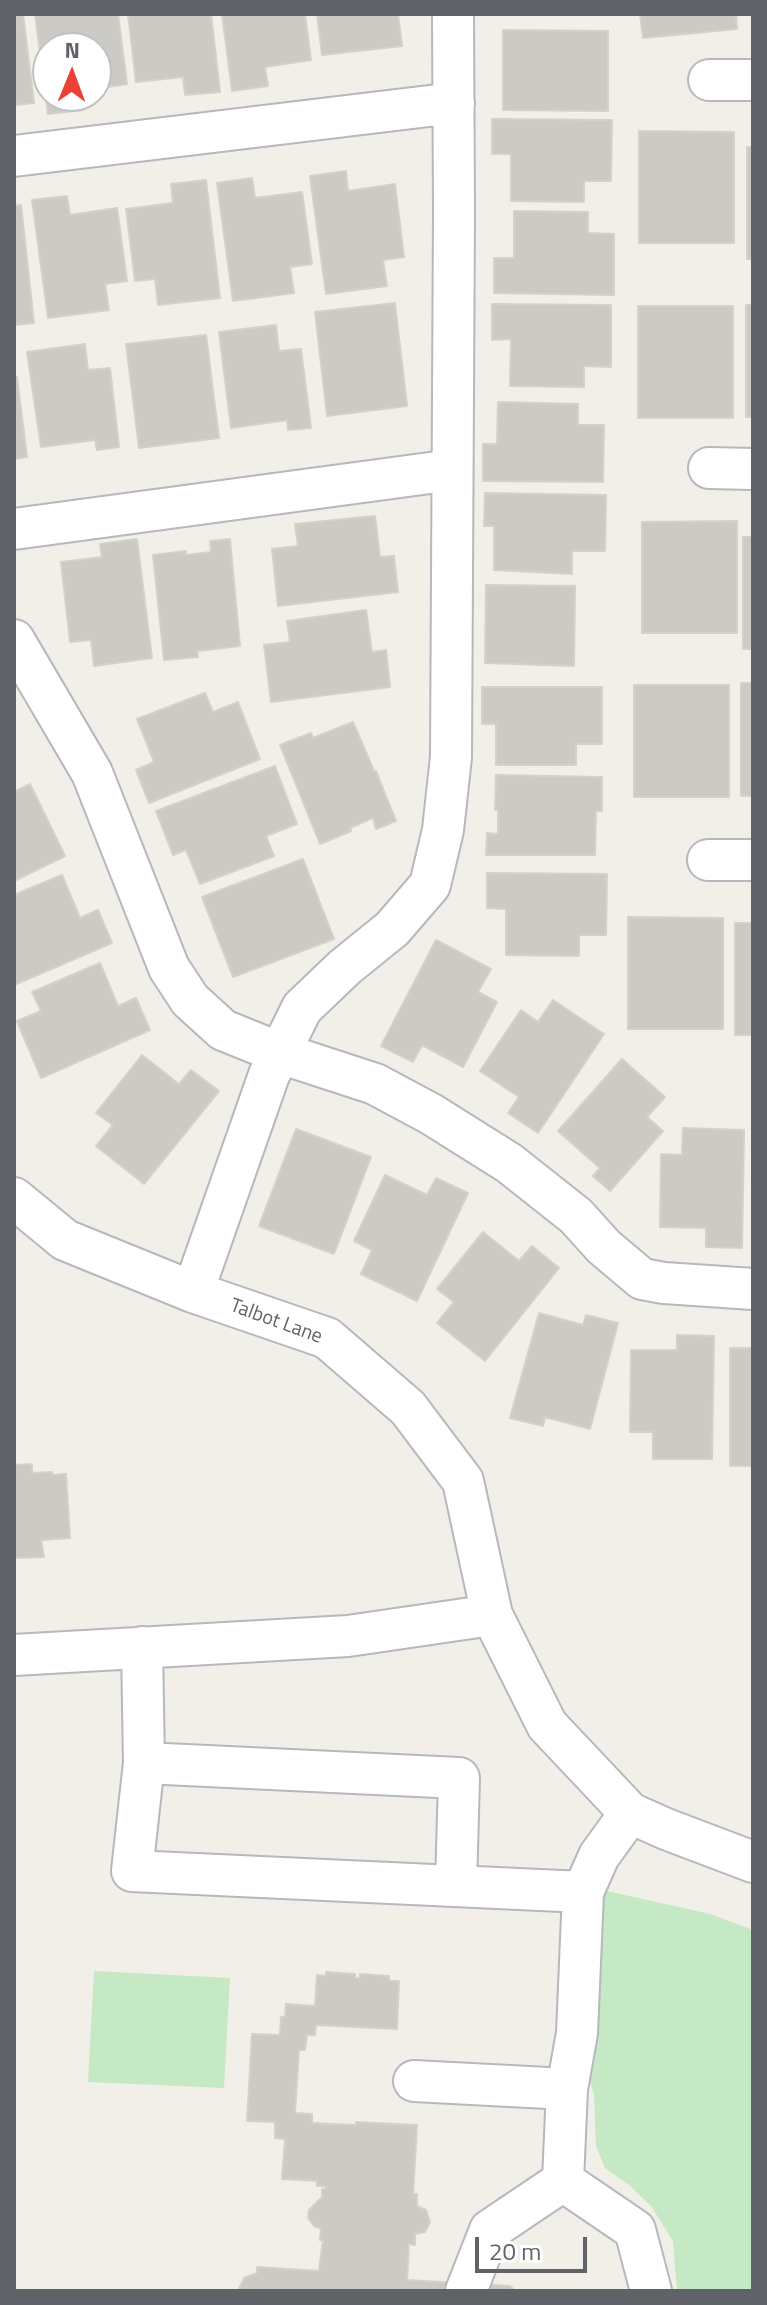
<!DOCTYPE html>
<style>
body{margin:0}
#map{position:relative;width:767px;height:2305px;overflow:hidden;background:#f1efe8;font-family:"Titillium Web",sans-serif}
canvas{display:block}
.frame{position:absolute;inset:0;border:16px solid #5f6368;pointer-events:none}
.north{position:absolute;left:32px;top:32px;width:80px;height:80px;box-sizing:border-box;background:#fff;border:2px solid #bfc1c3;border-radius:50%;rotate:1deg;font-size:22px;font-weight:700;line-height:32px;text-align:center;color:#5f6368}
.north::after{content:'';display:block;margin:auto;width:28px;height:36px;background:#ea4335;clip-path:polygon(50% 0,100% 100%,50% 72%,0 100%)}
.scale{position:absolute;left:475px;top:2237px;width:112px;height:36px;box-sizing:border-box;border:4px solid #5f6368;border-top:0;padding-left:10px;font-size:24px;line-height:28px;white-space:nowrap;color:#5f6368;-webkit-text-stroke:6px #fff;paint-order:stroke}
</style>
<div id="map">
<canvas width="767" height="2305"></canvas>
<div class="frame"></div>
<div class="north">N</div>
<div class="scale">20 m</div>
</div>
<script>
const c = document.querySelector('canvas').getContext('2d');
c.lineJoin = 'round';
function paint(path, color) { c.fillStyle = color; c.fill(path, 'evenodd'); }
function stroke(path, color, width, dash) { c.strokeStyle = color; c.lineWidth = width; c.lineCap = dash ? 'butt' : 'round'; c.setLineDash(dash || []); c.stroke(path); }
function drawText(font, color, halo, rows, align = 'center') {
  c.font = font + ' "Titillium Web",sans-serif'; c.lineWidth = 6; c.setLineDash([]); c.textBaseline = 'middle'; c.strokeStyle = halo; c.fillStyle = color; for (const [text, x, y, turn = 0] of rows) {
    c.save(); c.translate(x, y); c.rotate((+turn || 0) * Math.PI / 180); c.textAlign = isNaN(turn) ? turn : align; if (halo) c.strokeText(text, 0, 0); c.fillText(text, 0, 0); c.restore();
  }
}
paint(new Path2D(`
 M607 1891 710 1914 753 1930V2291H677L673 2241 651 2206 629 2185 605 2168 596 2146 594 2094 589 2080 601 1901Z
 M94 1971 230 1978 224 2088 88 2082Z`), '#c5e8c5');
const building = new Path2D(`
 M14 14H23L34 103 14 105Z
 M35 14H118L127 84 96 89V48H48V96H82L83 110 48 114Z
 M128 14H211L220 92 185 95 183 77 136 82Z
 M222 14H305L311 60 265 67 268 86 232 91Z
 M317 14H398L402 46 322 55Z
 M640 14H736L737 29 643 38Z
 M503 30 608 31V111L503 110Z
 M492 119 612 120 611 181H584V202L511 201V154H492Z
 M639 131 734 132V243H639Z
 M747 147H753V259H747Z
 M346 171 348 191 395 184 404 257 383 260 387 286 326 294 310 176Z
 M252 178 255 198 302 192 312 264 290 267 294 293 233 301 217 183Z
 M206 180 220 298 158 305 155 279 135 281 126 209 173 203 171 184Z
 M67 196 70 215 117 208 127 281 105 284 109 310 48 318 32 200Z
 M21 205 34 323 14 325V206Z
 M514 211 588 212V233L614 234V295L494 293V258H514Z
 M395 303 407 406 327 416 315 312Z
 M492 304 611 305V367L584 366V387L510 386 511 339 492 340Z
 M746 305H753V417H746Z
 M638 306H733V418H638Z
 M276 325 279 351 301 349 311 428 288 430 287 420 231 428 219 332Z
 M206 335 219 438 139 448 126 344Z
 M85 344 88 370 110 368 119 447 97 450 95 440 41 447 27 352Z
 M17 377 27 457 14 459V378Z
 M498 402 578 404V425H604L603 482 483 481V444H497Z
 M485 493 606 495 605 551H572V574L494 570V526H484Z
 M375 516 380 557 394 556 398 592 278 606 272 549 298 546 295 524Z
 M737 521V633H642V522Z
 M743 537H753V649H743Z
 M137 539 152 658 94 666 91 640 70 642 61 562 102 557 100 544Z
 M230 539 240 646 197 651 198 657 164 660 153 555 186 551V555L211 552 210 541Z
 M486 585 575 586 574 666 485 663Z
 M366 610 372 652 386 650 390 687 271 702 264 645 290 642 287 621Z
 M741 683H753V796H741Z
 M634 685H729V797H634Z
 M482 687H602V744H576V765H496V724H482Z
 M205 693 213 712 238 702 260 759 149 803 136 770 154 762 137 719Z
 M353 722 374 771H376L396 821 376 829 373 818 350 828 351 831 320 844 280 745 311 733 313 738Z
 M275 766 297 824 266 836 274 856 200 884 186 850 173 855 156 811Z
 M496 775 602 777V811H596L595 855H486L487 833 498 834V810H495Z
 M30 784 65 856 14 881V792Z
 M303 859 334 939 233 977 202 897Z
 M487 873 607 874 606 935H579V956L506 955V909L487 908Z
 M62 875 80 918 98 910 112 943 14 985V895Z
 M628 917 723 918V1029H628Z
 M735 923H753V1035H735Z
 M436 940 491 969 478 992 497 1002 463 1067 422 1045 413 1062 381 1046Z
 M100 963 118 1006 136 998 150 1030 41 1078 17 1021 41 1011 32 992Z
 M553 1000 604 1034 538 1133 508 1113 519 1097 480 1071 521 1010 538 1022Z
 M142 1055 179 1084 191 1070 219 1091 144 1184 96 1146 113 1125 96 1113Z
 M622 1059 665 1097 647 1117 663 1131 610 1191 593 1176 600 1168 558 1131Z
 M683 1128 744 1130 742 1248 706 1247V1228L660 1227 661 1154 682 1155Z
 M296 1129 371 1157 334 1254 259 1226Z
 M385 1175 427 1195 436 1178 468 1193 417 1301 361 1274 372 1250 354 1241Z
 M483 1232 519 1261 532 1246 559 1268 485 1361 437 1323 454 1302 437 1289Z
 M539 1313 583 1325 586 1315 618 1323 590 1429 545 1417 543 1426 510 1418Z
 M677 1335 714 1336 712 1459H653V1432H630L631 1350H677Z
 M730 1348H753V1466H730Z
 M32 1464V1473L52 1472V1475L66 1474 70 1538 41 1540 44 1557 14 1558V1465Z
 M326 1972 355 1974V1978H360V1974L389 1976V1981H399L397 2029 316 2025 315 2035H307L305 2050H299L295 2113 312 2114V2123L356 2125V2122L417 2125 413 2194H417V2206L426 2210 430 2222 425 2232 415 2234V2245L409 2244 407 2280 510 2286 515 2291H238L244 2278 257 2273V2267L319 2271 323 2240H320L321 2228 315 2227 308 2218 309 2210 322 2197V2189H325L327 2186H317V2181L282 2179 285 2139 275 2138V2122L247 2121 252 2034 280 2035 281 2017H285L286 2004 315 2006 317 1975 326 1976Z`);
paint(building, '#cccac5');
stroke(building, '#d6d1c6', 2);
const minor = new Path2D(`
 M709 80H753
 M14 156 454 103
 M709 468 753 469
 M14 529 452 470
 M14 640 92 773 169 968 190 1000 223 1030 280 1053 375 1084 431 1114 509 1163 576 1216 604 1247 642 1279 664 1283 753 1289
 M708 860H753
 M14 1198 65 1240 193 1292 327 1338 408 1408 463 1481 492 1615 547 1725 630 1813 666 1829 753 1862
 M193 1292 269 1075 302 1008 345 967 392 929 430 885 443 830 451 757 454 213 453 14
 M142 1647 144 1763
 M14 1655 348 1636 492 1615
 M456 1886 459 1778 144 1763 132 1871 583 1892
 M414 2081 567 2089
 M563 2181 635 2230 651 2291
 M466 2291 490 2230 563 2181 567 2089 577 2033 583 1892 599 1856 630 1813`);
stroke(minor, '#b5b8bc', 44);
stroke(minor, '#fff', 40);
drawText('20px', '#5f6368', '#fff', [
 ["Talbot Lane",276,1322,20]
]);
</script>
